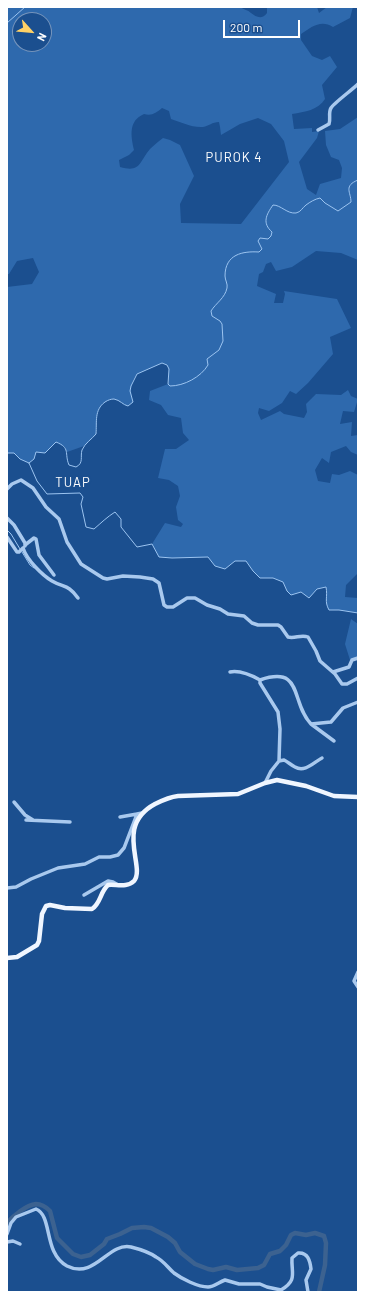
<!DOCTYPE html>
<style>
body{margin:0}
#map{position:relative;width:365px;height:1299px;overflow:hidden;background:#1b4f8f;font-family:Barlow,sans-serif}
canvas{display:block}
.frame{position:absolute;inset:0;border:8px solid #fff;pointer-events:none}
.north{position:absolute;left:12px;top:12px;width:40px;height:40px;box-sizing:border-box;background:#1b4f8f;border:1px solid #7695bc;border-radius:50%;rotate:117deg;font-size:11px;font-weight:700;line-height:16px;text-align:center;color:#fff}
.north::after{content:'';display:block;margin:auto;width:14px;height:18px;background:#ffd166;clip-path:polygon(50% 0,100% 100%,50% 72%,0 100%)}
.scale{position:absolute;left:223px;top:20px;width:77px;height:18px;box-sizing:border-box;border:2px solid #fff;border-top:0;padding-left:5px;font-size:12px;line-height:14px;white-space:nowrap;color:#fff;-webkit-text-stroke:3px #1b4f8f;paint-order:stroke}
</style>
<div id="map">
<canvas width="365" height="1299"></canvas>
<div class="frame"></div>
<div class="north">N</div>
<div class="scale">200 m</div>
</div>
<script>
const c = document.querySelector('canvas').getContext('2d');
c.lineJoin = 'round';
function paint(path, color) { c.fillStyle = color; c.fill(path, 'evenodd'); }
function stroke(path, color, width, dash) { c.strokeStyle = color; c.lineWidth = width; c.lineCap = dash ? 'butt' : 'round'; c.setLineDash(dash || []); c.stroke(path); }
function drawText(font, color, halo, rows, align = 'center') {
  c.font = font + ' Barlow,sans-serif'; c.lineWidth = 4; c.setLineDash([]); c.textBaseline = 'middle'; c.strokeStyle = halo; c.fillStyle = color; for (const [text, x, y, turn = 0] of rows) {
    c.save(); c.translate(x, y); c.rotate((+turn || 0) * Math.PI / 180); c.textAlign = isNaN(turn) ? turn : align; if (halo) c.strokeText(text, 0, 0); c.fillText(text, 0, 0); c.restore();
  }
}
paint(new Path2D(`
 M7 7H239C243 9 248 10 251 13 256 17 262 20 267 13V8L317 7 319 13 327 7H353L350 18 333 27C321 19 311 27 301 34V40L312 56 322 60 330 56 337 67 322 85 325 99C318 110 305 112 292 114L294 129 312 128V132L319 131 317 138 299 162 307 189 316 195 320 184 341 178 342 168 339 160 331 157 326 145 325 131 340 129 358 117V260L341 253 316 251 292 267 276 271 271 262 266 264 263 272 259 274 257 286 276 294 274 303H283L285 294 284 291 337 299 351 328 330 337 333 354 308 383 296 394 290 391 282 403 269 411 259 408 258 413 261 420 280 411 284 414 304 418 307 412 306 404 316 394 341 395 348 390 351 396 358 399 354 412 343 411 340 424 352 422 351 436 358 435V455L351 452 346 446 331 452 329 463 322 458 315 470 318 481 330 483 332 474 339 475 350 471 358 475V573L346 585 345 597 358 598V613L339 610H329C324 601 328 597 326 587L317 589 309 598 301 592 291 595 287 591 283 582 273 578H260L253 571 246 561H235L225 569 215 566 208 557 172 558 159 557 152 544 165 523 181 527 183 524 178 520 176 507 180 496 178 486 169 480 158 478 165 449H176L189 440 183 433 181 418 168 415 161 405 149 400 150 391 168 384 169 370 167 365 162 363 137 374C130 384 130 390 133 402L128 406C123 405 120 400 114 399 111 399 108 400 105 402 94 410 97 422 96 434L84 446 67 452 65 447 56 442 45 453 36 452 34 459 29 463 20 459 14 453H7V287L32 284 39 272 33 258 17 261 9 274H7ZM20 20H44V44H20ZM162 108 169 111 171 119C181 122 192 128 203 127 209 126 212 122 219 122L220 127 221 135 240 124 258 118 271 124 284 141 289 162 241 224 181 223 180 204 194 176 180 145 170 140 163 138C158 142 154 145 150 149 139 162 141 173 120 167L119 160 129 155 134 150C131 136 128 121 144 114 152 116 156 113 162 108Z
 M351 619 358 624V649L357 650V657L350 660 345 644Z`), '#2e69ad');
stroke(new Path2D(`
 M7 23 25 7
 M7 453H14L20 459 29 463 37 481 47 494 80 493 83 497 81 504 86 527 94 529C101 523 107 517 115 512L121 519V527L137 547 152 544 159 557 172 558 208 557 215 566 225 569 235 561H246L253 571 260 578H273L283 582 287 591 291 595 301 592 309 598 317 589 326 587C328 597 324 601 329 610H339L358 613
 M29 463 34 459 36 452 45 453 56 442C71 448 64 453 69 465L76 467C84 463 80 457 82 450 85 443 92 439 96 434 97 422 94 410 105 402 108 400 111 399 114 399 120 400 123 405 128 406L133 402 130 391 131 386 137 374 162 363 167 365 169 369 168 384 170 386C184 386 201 377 208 365L207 359 219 350 223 341 222 324 220 321 212 316 211 311C216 303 225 298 227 288 228 284 225 280 225 276 225 254 243 251 259 252L262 249 258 241 260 238 268 239 271 236 272 232C262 223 266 215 273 205 281 205 287 214 296 213 301 212 302 208 306 205 310 202 315 199 320 198L325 203 338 211 351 202C351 192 343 186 358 180
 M7 530 11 534 20 549
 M22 552 30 565 34 568`), '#9cc4f0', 1);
stroke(new Path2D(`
 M7 1223C13 1216 26 1205 36 1204 42 1204 47 1208 50 1211L57 1238 73 1254 81 1257 90 1255 104 1244 107 1239 120 1234 132 1228 144 1227 151 1228 168 1237 175 1243 180 1252 195 1264 208 1269 213 1270 226 1267 237 1270 258 1268 264 1265 270 1254 280 1251 286 1245 291 1235 295 1233 306 1235 315 1233 324 1236 326 1243 325 1265 319 1292`), '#3c6290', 4.5);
stroke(new Path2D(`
 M318 130 329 124C331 119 328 113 331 108 334 103 352 90 358 84
 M7 489 12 484 21 480 33 488 46 507 59 519 67 542 81 564 103 578 107 579 123 576 140 577 153 579 159 583 164 605 167 607H173L187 598H195L207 605 220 609 228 614 244 616 252 623 258 625H278L281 627 288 637C295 639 301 634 308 637L316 651 320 661 335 674 342 684H347L358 678
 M7 518 14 525 25 543V546
 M7 537 17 552H19L23 548
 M25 545 34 538 36 539 39 555 54 575
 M23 548C27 560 42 575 52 581 64 588 68 584 78 598
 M230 672C240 670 251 675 260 680
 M333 672 349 667 352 660 358 658
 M311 724 334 741
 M279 761 284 760C288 762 291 765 295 767 305 773 314 762 322 758
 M265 783 271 771 279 761 280 729 278 712 260 683V680C304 665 290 702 311 724L331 722 343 708 358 702
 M14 802 25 815 33 820
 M120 817 137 814
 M26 820 70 822
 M7 888 16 887 31 879 58 868 85 864 99 857H110L118 855 124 848 137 814 142 813
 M84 895 108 881 113 882 118 885
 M358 972 354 981 358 987
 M7 1234 11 1223 16 1217 36 1209C53 1216 43 1253 67 1266 95 1280 108 1242 131 1247 139 1249 149 1252 156 1257 164 1261 168 1268 174 1273 182 1279 198 1287 208 1287 214 1287 219 1282 225 1280L239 1284H260L267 1287 281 1290C298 1280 291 1273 292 1258L298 1253C308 1252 310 1261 311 1269L306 1280 308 1292
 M7 1242 13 1241 20 1244`), '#a9c9ee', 3.5);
stroke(new Path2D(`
 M7 958 17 957 37 945 39 941 42 914 46 906 50 905 65 908 92 909C101 903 100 892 108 885 116 884 127 888 134 881 146 867 114 826 155 804 163 800 169 797 178 796L238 794 265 783 277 780 306 786 334 796 358 797`), '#f0f6ff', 4.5);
c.letterSpacing = '1px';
drawText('13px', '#fff', '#1b4f8f', [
 ["PUROK 4",234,158],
 ["TUAP",73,483]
]);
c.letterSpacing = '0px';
</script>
